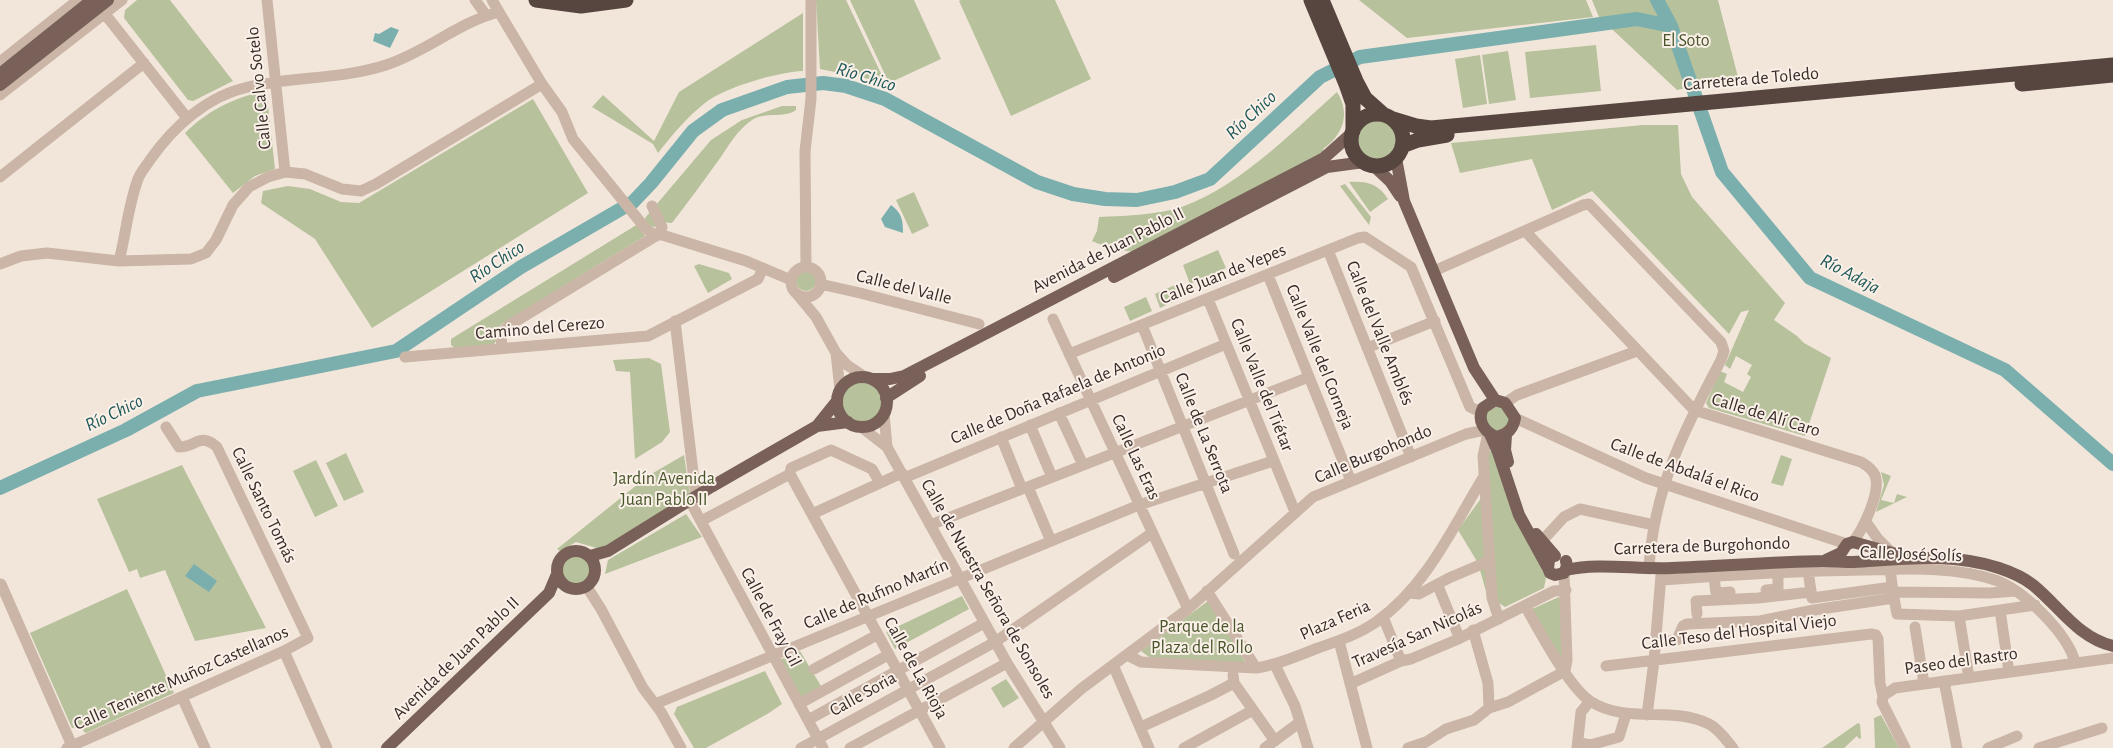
<!DOCTYPE html>
<meta charset="utf-8">
<style>
body{margin:0}
canvas{display:block;background:#f2e6db}
</style>
<canvas width="2113" height="748"></canvas>
<script>
const c = document.querySelector('canvas').getContext('2d');
c.lineJoin = 'round';
function paint(path, color) { c.fillStyle = color; c.fill(path, 'evenodd'); }
function stroke(path, color, width, dash) { c.strokeStyle = color; c.lineWidth = width; c.lineCap = dash ? 'butt' : 'round'; c.setLineDash(dash || []); c.stroke(path); }
function drawText(font, color, halo, rows, align = 'center') {
  c.font = font + ' "Alegreya Sans",sans-serif'; c.lineWidth = 4; c.setLineDash([]); c.textBaseline = 'middle'; c.strokeStyle = halo; c.fillStyle = color; for (const [text, x, y, turn = 0] of rows) {
    c.save(); c.translate(x, y); c.rotate((+turn || 0) * Math.PI / 180); c.textAlign = isNaN(turn) ? turn : align; if (halo) c.strokeText(text, 0, 0); c.fillText(text, 0, 0); c.restore();
  }
}
paint(new Path2D(`
 M137 0H170L233 81 193 101 188 100 124 18 125 10Z
 M816 0H846L887 86 886 90 869 79 820 69Z
 M850 0H914L941 59 889 83Z
 M961 0H1055L1091 79 1011 116 959 1Z
 M1359 0H1586L1593 17 1407 38Z
 M1592 0H1718L1738 77 1677 90 1599 17Z
 M803 13V71C778 72 725 87 705 103 687 117 673 134 658 153L653 144 592 107 603 95 654 141 679 92Z
 M1596 45 1601 91 1530 98 1525 52Z
 M1508 51 1516 100 1489 104 1482 55Z
 M1480 55 1487 104 1463 108 1455 59Z
 M263 92 267 97 275 169 255 176 233 193 185 133C206 112 234 97 263 92Z
 M1337 92C1351 114 1343 135 1323 149L1325 152 1133 252 1109 248 1092 241 1097 231 1099 217C1123 216 1147 215 1171 210 1231 195 1291 133 1337 92Z
 M533 99 588 193 372 328 315 239 261 203 263 191 288 186 310 189 341 202 359 203Z
 M782 106H796V110C783 119 766 111 752 120 736 131 729 146 718 161 703 182 688 202 672 223L657 222 656 227 648 226 645 218 711 140 742 120Z
 M1357 140a20 20 0 1 1 40 0a20 20 0 1 1-40 0Z
 M1643 125H1678L1681 174 1692 197 1785 303 1774 320 1797 336 1804 343 1831 358 1805 436 1709 408 1706 403 1720 371 1727 374 1724 382 1743 392 1751 377 1747 374 1752 365 1736 356 1730 369 1725 365 1749 310 1741 312 1729 334 1592 191 1552 210 1532 159 1460 173 1451 143Z
 M1349 182C1368 181 1378 184 1388 199L1370 212Z
 M1345 184 1371 217 1369 225 1340 186Z
 M914 192 929 226 912 234 896 200Z
 M638 224 645 236 503 323 496 330V341L494 344 455 348 451 345V339Z
 M1218 250 1226 268 1190 284 1183 265Z
 M699 264 729 273 732 279 708 293 694 266Z
 M796 281a10 10 0 1 1 20 0a10 10 0 1 1-20 0Z
 M1182 282 1188 295 1160 308 1155 294Z
 M1146 297 1152 311 1130 321 1124 307Z
 M649 358 661 364 670 432 662 442 635 459 630 372 616 371 613 360Z
 M843 402a20 20 0 1 1 40 0a20 20 0 1 1-40 0Z
 M1501 406 1509 417V426L1496 432 1485 421 1486 411 1490 407Z
 M1486 451H1494L1515 514 1546 578 1544 588 1505 607 1496 601Z
 M346 453 364 492 344 501 326 463Z
 M684 455 690 495 600 549 576 542 560 551 557 549 648 476Z
 M1781 455 1792 459 1783 486 1771 483Z
 M316 460 338 506 315 517 293 471Z
 M182 465 266 628 195 641 165 570 140 578 137 569 129 572 97 499Z
 M1881 472 1891 476 1881 500 1894 503 1897 494 1907 497 1876 512 1884 485Z
 M1482 497 1489 602 1478 563 1458 530Z
 M686 514 702 537 605 574 608 560Z
 M562 570a14 14 0 1 1 28 0a14 14 0 1 1-28 0Z
 M127 589 174 693 86 733 78 727 72 728 30 633Z
 M962 596 969 609 895 649 886 632Z
 M1559 597 1563 609 1562 663 1532 609Z
 M1208 601 1246 663 1152 659 1141 651Z
 M800 651 821 686 799 698 779 660Z
 M765 671 782 704 769 713 706 748H694L674 714 677 707Z
 M1006 679 1019 698 1003 708 991 688Z
 M1881 715 1899 748H1875L1874 718Z
 M1858 723 1860 724 1861 738 1859 739 1857 736 1844 748H1822Z`), '#b7c19b');
paint(new Path2D(`
 M391 27 399 30 390 48 373 41 375 33 379 34Z
 M891 205C902 213 903 220 903 233L885 227 881 219Z
 M194 564 217 581 209 592 185 576Z`), '#7aafae');
stroke(new Path2D(`
 M1657 0 1671 26 1722 172 1810 278 2005 370 2113 464
 M0 488 126 430 197 391 396 351 521 267 633 202 651 183 693 131 722 110 787 87 823 83 846 86 885 99 1037 182 1073 194 1105 199 1137 200 1175 192 1210 179 1320 77 1360 57 1637 19 1671 26`), '#7aafae', 14);
stroke(new Path2D(`
 M267 0 285 172
 M475 0 486 15
 M492 0 499 12
 M101 9 187 118
 M0 62 78 0
 M0 95 122 0
 M0 177 144 63
 M652 206 662 227 659 234
 M1525 231 1694 410 1861 462C1868 466 1875 471 1876 479 1879 496 1863 529 1853 542
 M1328 250 1411 457
 M119 261C126 234 128 206 138 179 140 173 146 166 150 160 173 127 207 96 248 87 293 76 339 80 386 65 426 52 459 22 499 12L542 84 562 112 573 139 646 229 656 236
 M0 264 21 256 47 253 119 261 191 259 206 253 216 240 233 205 249 187 268 177 285 172 305 174 342 189 361 191 376 184 542 84
 M806 267 805 151 811 99V0
 M791 282a15 15 0 1 1 30 0a15 15 0 1 1-30 0Z
 M1434 271 1583 205 1589 204 1721 342 1724 351 1721 360C1685 428 1653 490 1649 569
 M1268 275 1351 481
 M820 284 860 293 979 324
 M797 294 816 317 836 353 847 365 865 377
 M1208 299 1295 512
 M1053 319 1188 609
 M675 321 696 497
 M1142 325 1234 554
 M502 348 501 335 508 326 659 234 746 261 791 280
 M1367 348 1435 321
 M836 353 840 390
 M1069 354 1358 238 1365 237 1411 267 1470 407 1481 412
 M405 357 648 336 758 279 763 268
 M1505 403 1517 395 1637 351
 M884 413 887 447 1007 663 1060 748
 M1059 413 1083 465
 M1515 418 1646 478 1847 544
 M1030 425 1052 477
 M861 427 887 447
 M1488 433 1483 456 1492 598 1499 619
 M1001 437 1022 489
 M790 474 940 748
 M904 478 1226 344
 M1028 487 1051 541
 M690 501 823 748
 M812 514 902 473
 M701 521 790 474 791 468 831 450 872 469 880 483
 M1866 522 1878 539 1893 554
 M930 525 1309 377
 M1541 542 1564 517 1580 509 1654 525
 M1890 569 1893 592 1990 593 2016 591
 M1808 571 1812 598 1892 587
 M1564 573 1567 660 1565 671
 M1714 577 1716 593 1730 592
 M1662 580C1729 575 1796 571 1863 570 1906 569 1953 566 1995 580 2024 590 2067 633 2075 662
 M1 584 73 748
 M1438 586 1459 637
 M587 587 601 609 643 688 661 712 681 748
 M1766 590 1778 589V573
 M1207 591 1256 668
 M1409 593 1419 594 1449 578 1489 561
 M1525 606C1539 630 1568 686 1590 701 1627 725 1670 705 1709 724 1719 729 1726 740 1733 748
 M2000 610 2009 672
 M1697 614 1696 601 1758 598 1811 592
 M1959 616 1969 678
 M1383 617 1401 661
 M1915 627 1924 684
 M1339 641 1367 748
 M1656 643 1677 640 1683 626 1687 624 1760 621 1814 610 1894 598 1897 614 1959 616 2035 605
 M284 651 327 748
 M1127 655 1141 662 1256 668C1277 665 1297 656 1318 648 1338 641 1359 634 1376 622 1427 586 1453 527 1484 476
 M1113 665 1149 748
 M1275 665 1295 706 1308 748
 M1606 666 1871 634 1876 635 1878 639 1880 683 1883 696
 M814 669 877 635
 M1233 675 1234 683 1275 741
 M1944 681 1957 748
 M1350 684 1401 661 1411 659 1456 640 1554 591 1566 590
 M182 697 205 748
 M655 704 1139 505 1273 461
 M799 704 888 655
 M1489 708 1508 702 1565 671
 M1647 715 1654 661 1661 575
 M808 720 984 623
 M1141 727 1211 695 1234 683
 M1578 742 1590 745 1619 737 1626 714
 M67 748 284 651 308 638 217 447C200 432 196 447 179 447L166 427
 M801 748 995 642 1152 533
 M850 748 1007 663
 M1014 748 1081 689 1188 609 1313 497 1466 434 1485 430
 M1184 748 1253 710
 M1265 748 1300 722
 M1408 748 1426 742 1446 729 1474 720 1489 708 1488 683 1473 630
 M1577 748 1581 712 1590 701
 M1905 748 1882 702 1883 696 1895 688 2113 658
 M1988 748 2017 736
 M2039 748 2102 728`), '#cab5a7', 11);
stroke(new Path2D(`
 M0 74 92 0
 M0 85 108 0
 M1396 158 1404 201 1474 368 1495 400
 M1374 166 1390 181 1400 196
 M1114 277 1327 167 1364 162
 M837 402a25 25 0 1 1 50 0a25 25 0 1 1-50 0Z
 M872 379H890L904 376 1324 158 1352 133
 M886 398 920 376
 M1495 400 1505 403 1515 418C1513 429 1508 434 1497 437 1486 433 1476 422 1483 408Z
 M817 426 848 422
 M1490 434 1498 452 1519 515 1548 568
 M1506 435 1505 450 1508 462
 M1536 534 1555 556
 M557 570a19 19 0 1 1 38 0a19 19 0 1 1-38 0Z
 M590 556 608 551 711 487 817 426 837 401
 M1826 560 1841 553 1847 544 1853 542 1896 554
 M1549 561 1548 568 1550 573 1555 575 1564 573 1567 566 1566 561
 M1566 570C1600 562 1637 570 1672 568 1722 566 1773 562 1823 561 1833 561 1843 562 1853 562 1903 559 1950 552 1999 568 2011 572 2023 577 2033 585 2059 606 2078 638 2113 646
 M387 748 549 593 557 574`), '#796159', 12);
stroke(new Path2D(`
 M536 0 581 6 626 0
 M1311 0 1346 84 1353 104V131
 M1322 0 1356 81 1365 98 1383 114
 M2022 84 2113 75
 M1351 140a26 26 0 1 1 52 0a26 26 0 1 1-52 0Z
 M1393 119 1416 126 1431 128 2113 65
 M1402 146 1418 140 1447 135`), '#57453f', 15);
drawText('18px', '#48552b', '#faf0e8', [
 ["El Soto",1686,41],
 ["Jardín Avenida",664,479],
 ["Juan Pablo II",664,500],
 ["Parque de la",1202,627],
 ["Plaza del Rollo",1202,648]
]);
drawText('18px', '#362b28', '#faf0e8', [
 ["Carretera de Toledo",1751,79,-5],
 ["Calle Calvo Sotelo",259,88,-96],
 ["Avenida de Juan Pablo II",1108,250,-27],
 ["Calle Juan de Yepes",1223,274,-22],
 ["Calle del Valle",904,287,14],
 ["Camino del Cerezo",540,328,-5],
 ["Calle del Valle Amblés",1380,333,68],
 ["Calle Valle del Corneja",1320,357,68],
 ["Calle Valle del Tiétar",1262,385,68],
 ["Calle de Doña Rafaela de Antonio",1058,394,-23],
 ["Calle de Alí Caro",1766,415,17],
 ["Calle de La Serrota",1204,433,68],
 ["Calle Burgohondo",1373,454,-23],
 ["Calle Las Eras",1136,457,65],
 ["Calle de Abdalá el Rico",1685,470,20],
 ["Calle Santo Tomás",264,505,64],
 ["Carretera de Burgohondo",1702,546,-2],
 ["Calle José Solís",1911,554,2],
 ["Calle de Nuestra Señora de Sonsoles",988,589,60],
 ["Calle de Rufino Martín",876,594,-23],
 ["Calle de Fray Gil",771,617,62],
 ["Plaza Feria",1335,620,-24],
 ["Calle Teso del Hospital Viejo",1739,632,-7],
 ["Travesía San Nicolás",1417,635,-24],
 ["Avenida de Juan Pablo II",456,658,-44],
 ["Paseo del Rastro",1961,661,-8],
 ["Calle de La Rioja",916,668,61],
 ["Calle Teniente Muñoz Castellanos",181,678,-24],
 ["Calle Soria",863,694,-29]
]);
drawText('italic 19px', '#1d5858', '#faf0e8', [
 ["Río Chico",866,77,17],
 ["Río Chico",1251,115,-43],
 ["Río Chico",497,262,-33],
 ["Río Adaja",1850,274,28],
 ["Río Chico",114,413,-26]
]);
</script>
